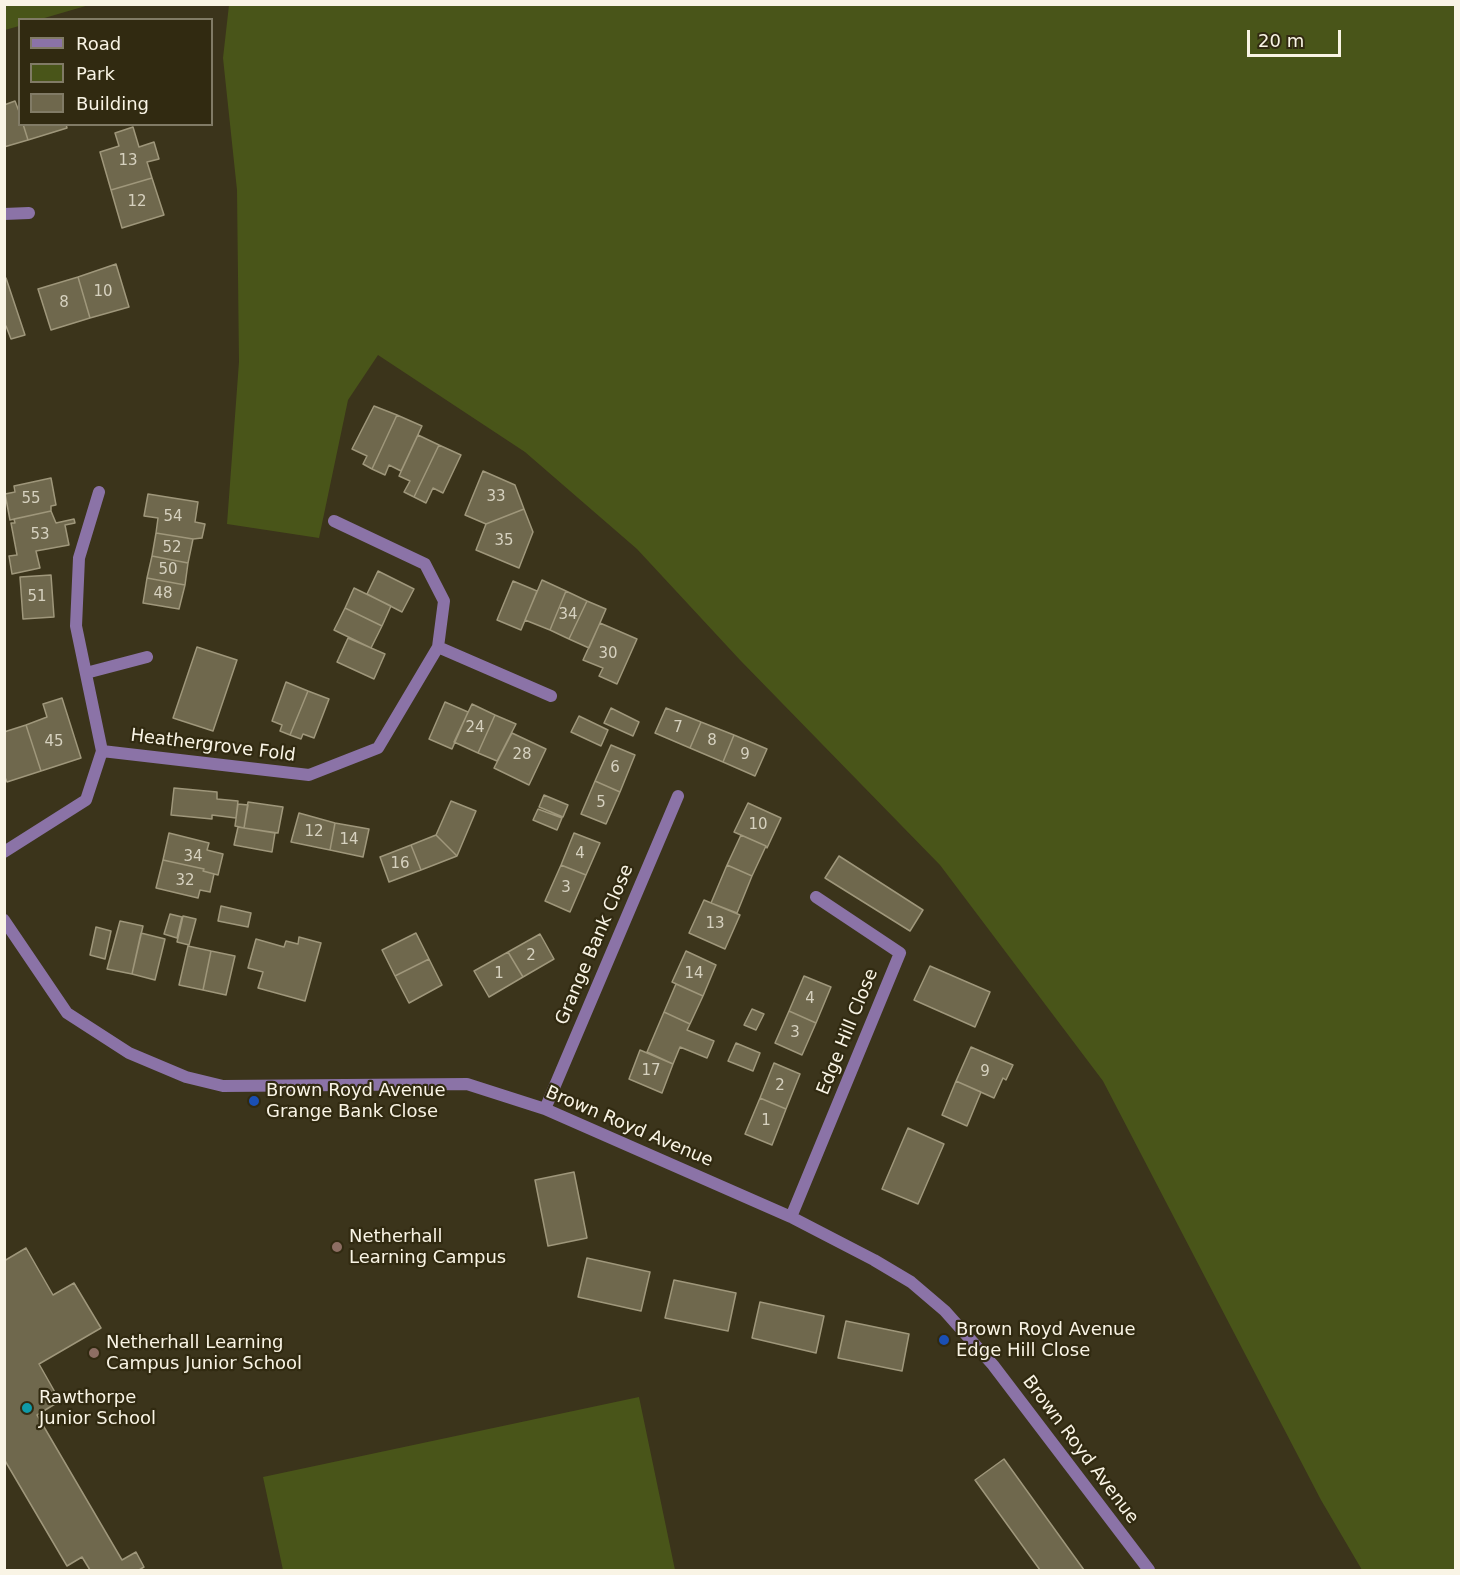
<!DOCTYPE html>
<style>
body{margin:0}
#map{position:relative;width:1460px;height:1575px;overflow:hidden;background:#3b341b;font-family:"DejaVu Sans",sans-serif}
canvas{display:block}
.frame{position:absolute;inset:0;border:6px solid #f9f4e5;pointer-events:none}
.legend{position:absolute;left:18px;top:18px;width:195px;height:108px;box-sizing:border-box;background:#312a11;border:2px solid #817b66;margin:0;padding:8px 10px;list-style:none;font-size:18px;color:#f9f4e5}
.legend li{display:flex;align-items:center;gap:12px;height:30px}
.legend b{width:30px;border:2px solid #817b66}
.scale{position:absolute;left:1247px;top:30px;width:94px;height:27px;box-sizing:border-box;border:3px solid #f9f4e5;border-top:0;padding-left:8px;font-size:18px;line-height:21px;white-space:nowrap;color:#f9f4e5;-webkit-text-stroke:4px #312a11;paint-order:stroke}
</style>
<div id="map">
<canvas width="1460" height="1575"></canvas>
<div class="frame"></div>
<ul class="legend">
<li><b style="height:8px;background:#8b73a7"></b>Road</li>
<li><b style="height:16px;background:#495519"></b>Park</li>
<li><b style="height:16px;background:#6f684d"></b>Building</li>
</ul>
<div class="scale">20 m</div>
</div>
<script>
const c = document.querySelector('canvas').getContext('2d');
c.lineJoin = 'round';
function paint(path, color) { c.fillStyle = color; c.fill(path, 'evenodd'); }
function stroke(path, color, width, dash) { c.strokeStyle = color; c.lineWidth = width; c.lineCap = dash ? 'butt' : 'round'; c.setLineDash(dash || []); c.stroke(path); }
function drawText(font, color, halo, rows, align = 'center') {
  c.font = font + ' "DejaVu Sans",sans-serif'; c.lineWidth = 4.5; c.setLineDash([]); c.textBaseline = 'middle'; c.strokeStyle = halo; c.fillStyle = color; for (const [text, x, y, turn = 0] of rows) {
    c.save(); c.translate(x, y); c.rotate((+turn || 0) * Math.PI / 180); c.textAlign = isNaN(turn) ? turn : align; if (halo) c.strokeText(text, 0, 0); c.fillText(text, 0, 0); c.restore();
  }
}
paint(new Path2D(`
 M5 4H89V5L41 19 20 20 19 26 5 30Z
 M229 5H1455V1570H1362L1321 1500 1103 1081 940 865 740 660 637 549 525 452 378 355 348 400 319 538 227 524 239 362 237 190 223 58Z
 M639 1397 675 1570H283L263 1477Z`), '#495519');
const building = new Path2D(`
 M15 101 20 114V124H23L28 140 4 147V105Z
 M23 124H66L67 128 28 140Z
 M133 127 139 147 154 142 159 159 147 162 152 178 111 190 100 152 119 146 115 133Z
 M152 178 164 215 122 228 111 190Z
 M116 264 129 307 90 318 78 277Z
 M78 277 90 318 51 330 38 289Z
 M4 278H6L25 335 11 339 6 326H4Z
 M374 406 397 415 372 469 363 464 367 456 352 449Z
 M397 415 422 426 401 471 389 465 385 475 372 469Z
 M418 435 439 445 414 497 404 492 410 481 399 476Z
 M439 445 461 455 443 493 433 488 426 503 414 497Z
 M483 471 515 485 524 509 486 524 465 515Z
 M51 478 56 505 51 506V511L10 520 5 494 15 492 14 486Z
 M148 494 198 502 195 522 205 524 202 538 193 539 156 533 158 518 144 516Z
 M524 509 533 532 519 568 476 550 486 524Z
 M51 511 56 523 74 519 75 523 65 525 69 545 36 551 40 568 12 574 9 556 17 555 11 523H15L14 519Z
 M156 533 193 539 188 563 152 556Z
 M152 556 188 563 185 585 147 578Z
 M378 571 414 589 402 612 367 594Z
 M51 575 54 617 23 619 20 577Z
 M147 578 185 585 179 609 143 603Z
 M542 580 566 591 550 630 525 620Z
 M513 581 537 591 521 630 497 620Z
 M354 588 391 606 382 626 345 608Z
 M566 591 587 601 569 639 550 630Z
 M587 601 606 609 589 648 569 639Z
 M345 608 382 626 371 648 334 630Z
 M600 623 637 639 617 684 599 676 603 668 583 660Z
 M348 638 385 654 374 679 337 662Z
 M197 647 237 660 213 731 173 718Z
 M286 682 308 691 290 735 280 731 282 725 272 721Z
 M308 691 329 699 314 738 303 734 301 739 290 735Z
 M62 698 81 758 41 771 26 725 47 717 43 704Z
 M445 702 468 712 452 749 429 739Z
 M472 704 495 715 478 753 454 742Z
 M611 708 639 722 633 736 604 723Z
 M666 708 701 722 690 748 655 733Z
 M495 715 516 724 497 761 478 753Z
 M579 716 608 730 601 746 571 732Z
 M701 722 734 735 723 762 690 748Z
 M26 725 41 771 7 782 4 775V732Z
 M512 733 546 749 529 785 494 768Z
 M734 735 767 749 755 776 723 762Z
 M611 745 635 755 620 792 595 781Z
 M595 781 620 792 606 824 581 814Z
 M174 788 217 792V799L238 801 236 818 212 815V819L171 815Z
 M544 795 568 805 563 817 539 807Z
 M451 801 476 811 457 856 436 835Z
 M248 802 283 807 278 833 244 828Z
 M748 803 781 818 767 848 766 846 734 832Z
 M238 804 248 805 244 828 235 826Z
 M538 809 562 818 557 830 533 820Z
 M299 813 335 823 330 850 291 842Z
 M335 823 369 829 363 857 330 850Z
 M238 827 275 833 272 852 234 845Z
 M169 833 209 843 207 850 223 854 218 875 203 871 204 869 163 860Z
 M574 833 600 843 586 875 561 865Z
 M436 835 457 856 421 870 411 845Z
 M741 835 766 846 752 876 727 865Z
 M411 845 421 870 389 882 380 857Z
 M839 856 923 910 910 931 825 878Z
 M163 860 204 869 203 871 214 874 210 892 200 890 198 898 156 888Z
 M561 865 586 875 570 912 545 901Z
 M727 865 752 876 737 913 711 903Z
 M704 900 740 915 725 949 689 933Z
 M221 906 251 913 248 927 218 921Z
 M170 914 182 917 177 938 164 934Z
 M183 916 196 919 189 945 177 942Z
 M120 921 143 926 132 974 107 969Z
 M96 927 111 931 105 959 90 955Z
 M141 933 165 939 155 980 132 974Z
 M416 933 429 959 395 976 382 950Z
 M540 934 554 959 523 977 508 952Z
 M299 937 321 943 305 1001 258 988 263 972 248 968 256 939 284 947 286 941 298 944Z
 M188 946 211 951 203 990 179 985Z
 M211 951 235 956 226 995 203 990Z
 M686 951 716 965 703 996 672 982Z
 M508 952 523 977 489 997 474 971Z
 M429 959 442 985 409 1003 395 976Z
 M930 966 990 992 975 1027 914 1000Z
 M804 976 831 987 816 1023 789 1011Z
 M676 984 703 996 690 1024 664 1012Z
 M752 1009 764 1014 756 1030 744 1025Z
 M789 1011 816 1023 802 1055 775 1043Z
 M664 1012 690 1024 687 1030 714 1041 707 1058 680 1047 673 1064 647 1052Z
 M736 1043 760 1053 753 1071 728 1061Z
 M971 1047 1013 1065 1006 1080 1003 1078 994 1098 956 1081Z
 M640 1050 673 1064 662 1093 629 1079Z
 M774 1063 800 1074 786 1109 760 1098Z
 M956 1081 981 1092 967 1126 942 1115Z
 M760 1098 786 1109 772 1145 745 1134Z
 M908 1128 944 1144 918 1204 882 1189Z
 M574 1172 587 1238 548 1246 535 1180Z
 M26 1248 53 1295 74 1283 101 1328 39 1364 60 1401 37 1415 122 1560 136 1552 144 1567 139 1570H90L82 1557 67 1566 4 1459V1261Z
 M587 1258 650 1272 641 1311 578 1297Z
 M674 1280 736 1293 728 1331 665 1318Z
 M760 1302 824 1316 816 1353 752 1338Z
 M846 1321 909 1334 902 1371 838 1358Z
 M1004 1459 1084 1570H1040L975 1480Z`);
paint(building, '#6f684d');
stroke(building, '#9f977b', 1.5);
stroke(new Path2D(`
 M4 214 29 213
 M438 647 551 696
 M86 673 147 657
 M102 751 309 775 378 748 438 647 444 601 425 564 334 521
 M4 852 86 800 102 751 76 626 79 558 99 492
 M4 920 67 1013 129 1053 186 1077 223 1086 467 1084 545 1109 791 1217 874 1260 911 1282 945 1311 993 1365 1149 1570
 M545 1109 678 796
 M791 1217 900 953 816 897`), '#8b73a7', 12);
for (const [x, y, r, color] of [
 [254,1101,6,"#1a4fb4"],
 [337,1247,6,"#8d6e63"],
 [944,1340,6,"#1a4fb4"],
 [94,1353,6,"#8d6e63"],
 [27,1408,6,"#0f9aa8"]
]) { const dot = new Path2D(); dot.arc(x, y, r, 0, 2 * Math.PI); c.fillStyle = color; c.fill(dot); stroke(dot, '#312a11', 2); }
drawText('15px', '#d6d1bf', null, [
 ["13",128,161],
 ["12",137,202],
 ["10",103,292],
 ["8",64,303],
 ["33",496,497],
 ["55",31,499],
 ["54",173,517],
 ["53",40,535],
 ["35",504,541],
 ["52",172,548],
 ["50",168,570],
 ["48",163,594],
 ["51",37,597],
 ["34",568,615],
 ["30",608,654],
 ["24",475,728],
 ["7",678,728],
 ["8",712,741],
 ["45",54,742],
 ["28",522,755],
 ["9",745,755],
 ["6",615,768],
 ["5",601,803],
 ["10",758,825],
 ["12",314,832],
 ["14",349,840],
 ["4",580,854],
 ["34",193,857],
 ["16",400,864],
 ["32",185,881],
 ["3",566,888],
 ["13",715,924],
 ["2",531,956],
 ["1",499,974],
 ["14",694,974],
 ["4",810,999],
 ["3",795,1033],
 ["17",651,1071],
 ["9",985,1072],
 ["2",780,1086],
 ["1",766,1121]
]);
drawText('18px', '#f9f4e5', '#312a11', [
 ["Heathergrove Fold",213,746,7],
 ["Grange Bank Close",595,945,-67],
 ["Edge Hill Close",848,1032,-68],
 ["Brown Royd Avenue",629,1127,23],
 ["Brown Royd Avenue",1080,1450,53]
]);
drawText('18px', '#f9f4e5', '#312a11', [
 ["Brown Royd Avenue",266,1091],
 ["Grange Bank Close",266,1112],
 ["Netherhall",349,1237],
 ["Learning Campus",349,1258],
 ["Brown Royd Avenue",956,1330],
 ["Edge Hill Close",956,1351],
 ["Netherhall Learning",106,1343],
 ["Campus Junior School",106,1364],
 ["Rawthorpe",39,1398],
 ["Junior School",39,1419]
], 'left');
</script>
